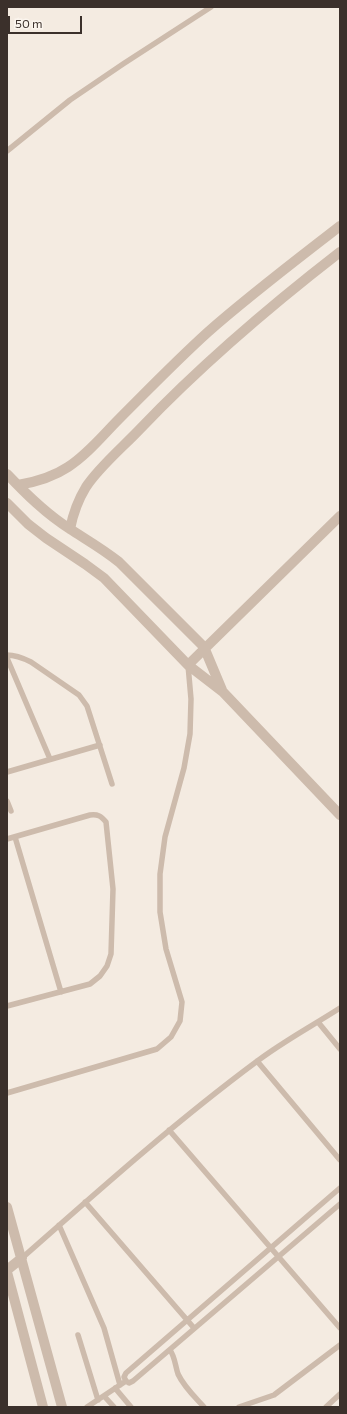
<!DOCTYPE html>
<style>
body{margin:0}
#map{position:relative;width:347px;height:1414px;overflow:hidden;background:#f4ebe1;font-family:Commissioner,sans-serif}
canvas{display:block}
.frame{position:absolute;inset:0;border:8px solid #3b302b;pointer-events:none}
.scale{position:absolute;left:8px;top:16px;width:74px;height:18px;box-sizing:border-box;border:2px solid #3b302b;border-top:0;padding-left:5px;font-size:12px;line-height:14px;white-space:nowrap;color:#3b302b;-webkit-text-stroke:3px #fbf5ee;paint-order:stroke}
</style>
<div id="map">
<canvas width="347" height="1414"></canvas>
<div class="frame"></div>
<div class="scale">50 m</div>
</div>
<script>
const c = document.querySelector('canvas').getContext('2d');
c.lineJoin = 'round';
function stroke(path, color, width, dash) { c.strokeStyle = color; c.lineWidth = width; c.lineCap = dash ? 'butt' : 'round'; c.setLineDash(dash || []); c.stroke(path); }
stroke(new Path2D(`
 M7 151 70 100 123 64 211 7
 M7 655C16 655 23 658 31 662L79 695 87 706 112 784
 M7 658 50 759
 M7 772 100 745
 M7 801 11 811
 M15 837 61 992
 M7 839 90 815C98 814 101 816 106 822L113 889 111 954 107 966 100 976 90 984 7 1006
 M318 1022 340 1049
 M257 1061 340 1160
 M7 1093 157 1049 171 1037 180 1021 182 1002 166 949 160 912V874L165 837 184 768 190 734 191 699 188 665
 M169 1130 340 1328
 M85 1202 194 1328
 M59 1225 104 1328 120 1385
 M22 1258C98 1191 174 1123 256 1062 282 1042 312 1026 340 1008
 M78 1335 98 1400
 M170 1350C175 1357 175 1365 178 1374 184 1387 195 1397 204 1407
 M126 1381 124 1377 126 1373 340 1188
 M115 1388 131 1407
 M104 1396 114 1407
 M87 1407 126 1381 129 1383 133 1381 340 1204
 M239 1407 274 1395 340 1345
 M326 1407 340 1394`), '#cdbbac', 5.5);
stroke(new Path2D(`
 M7 474C26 494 46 514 70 529 87 540 103 549 119 562L204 647 222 690
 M18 485C36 482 53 477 68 467 88 454 103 435 119 419 148 390 177 360 208 332 250 295 295 261 340 226
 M7 503 28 524 46 538 85 564 104 578 188 665 223 692 340 815
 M70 529C73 514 78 500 86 487 99 467 123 447 140 429 202 364 269 307 340 252
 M188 665 340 516
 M7 1207 62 1407
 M7 1270 22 1258
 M7 1272 43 1407`), '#cdbbac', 10);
</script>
